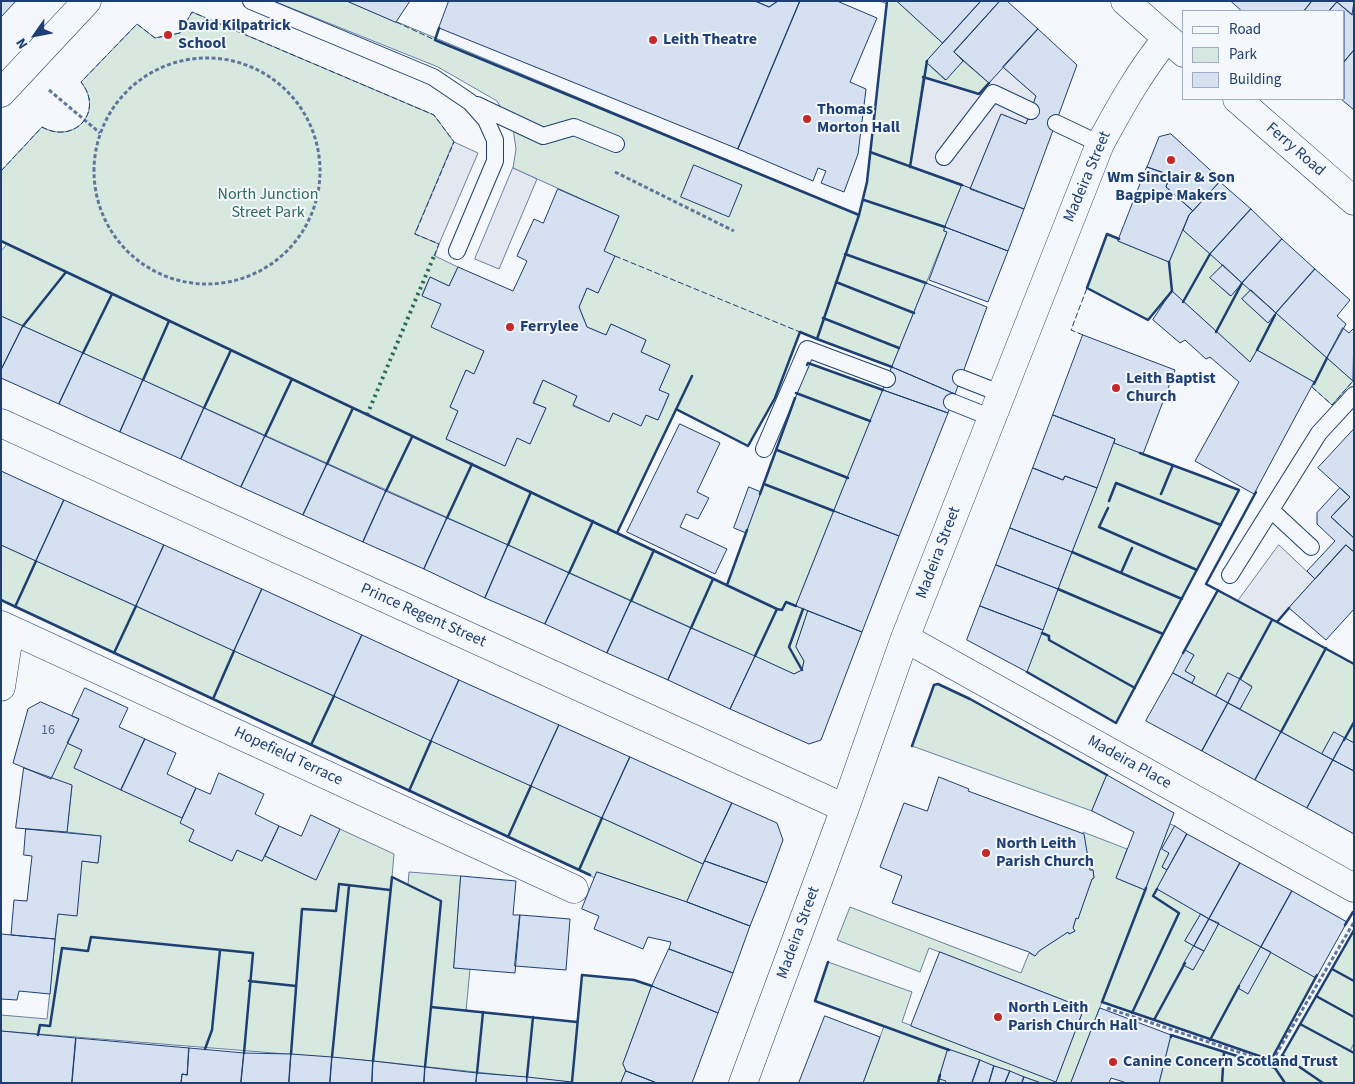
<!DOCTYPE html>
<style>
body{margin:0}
#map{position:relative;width:1355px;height:1084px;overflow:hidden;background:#f4f7fb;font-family:"Source Sans 3",sans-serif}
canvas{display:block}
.frame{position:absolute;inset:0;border:2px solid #1d3f73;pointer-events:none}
.legend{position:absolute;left:1182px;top:10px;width:162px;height:90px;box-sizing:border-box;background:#f4f7fb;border:1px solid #9eadc5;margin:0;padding:6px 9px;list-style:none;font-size:15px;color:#1d3f73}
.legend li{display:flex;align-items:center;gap:10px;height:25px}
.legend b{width:25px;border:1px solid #9eadc5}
.north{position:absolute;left:10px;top:10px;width:50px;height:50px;-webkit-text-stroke:4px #f4f7fb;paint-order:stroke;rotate:237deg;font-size:14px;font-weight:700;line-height:20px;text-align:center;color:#1d3f73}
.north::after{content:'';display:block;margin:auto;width:18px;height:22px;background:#1d3f73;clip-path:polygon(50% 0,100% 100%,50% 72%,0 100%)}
</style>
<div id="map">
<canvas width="1355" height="1084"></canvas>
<div class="frame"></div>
<ul class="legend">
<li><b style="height:6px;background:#f4f7fb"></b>Road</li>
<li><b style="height:14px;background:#d7e8df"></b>Park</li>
<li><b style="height:14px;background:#d5e0f0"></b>Building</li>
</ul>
<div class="north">N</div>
</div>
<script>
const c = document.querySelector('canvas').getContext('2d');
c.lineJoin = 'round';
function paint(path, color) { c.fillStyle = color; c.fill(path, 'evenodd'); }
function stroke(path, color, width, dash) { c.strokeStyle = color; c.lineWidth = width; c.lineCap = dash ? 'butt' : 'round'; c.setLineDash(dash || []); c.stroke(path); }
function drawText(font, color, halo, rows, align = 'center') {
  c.font = font + ' "Source Sans 3",sans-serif'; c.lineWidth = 4; c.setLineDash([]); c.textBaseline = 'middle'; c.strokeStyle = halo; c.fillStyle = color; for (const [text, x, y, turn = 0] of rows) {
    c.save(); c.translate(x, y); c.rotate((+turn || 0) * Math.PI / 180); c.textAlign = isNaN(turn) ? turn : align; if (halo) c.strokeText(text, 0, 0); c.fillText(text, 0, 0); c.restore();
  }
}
const green = new Path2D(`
 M274 1H347L859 215 867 182 887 4 880 1H897L943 43 926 62 945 80 963 61 989 83 979 94 924 78 910 166 962 185 944 231 947 232 892 367 800 332 775 398 748 446 676 410 617 532 727 585 808 363 883 390 796 606 808 611 796 647 804 661 802 670 794 674 1 316V251L7 244 1 241V171L42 127C74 145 105 112 81 82L137 24 155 38 180 33 192 12 434 115 454 142 416 233 439 244 435 256 458 267 449 286 430 277 422 295 441 304 484 351 474 374 466 370 450 407 458 411 446 439 505 466 517 438 530 444 546 408 534 403 543 380 577 396 573 406 609 421 613 413 641 425 646 415 658 420 669 395 659 390 670 365 641 352 646 340 611 324 606 335 587 327 579 307 587 288 598 293 614 257 604 251 619 216 513 168 516 149 513 128 497 101 438 67Z
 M1183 230 1223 265 1211 278 1230 296 1242 283 1251 290 1242 299 1267 322 1276 313 1353 381 1332 405 1312 387 1314 382 1257 350 1250 362 1172 291 1148 320 1087 288 1107 234 1119 239 1118 241 1169 262Z
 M1114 443 1239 490 1116 723 1027 672Z
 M1 545 703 864 687 902 597 872 595 878 1 600Z
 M1218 590 1354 664V743L1334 732 1322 754 1240 709 1252 686 1228 673 1216 696 1192 683 1195 677 1185 671 1194 655 1185 650Z
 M938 684 970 699 1107 775 1092 811 912 746 934 685Z
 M67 743 82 750 74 768 182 818 194 830 189 841 232 861 237 850 262 861 265 856 316 880 340 829 394 854 392 877 408 885 409 872 461 876 454 968 470 969 466 1011 577 1022 582 975 634 980 652 986 623 1064 626 1071 621 1083H578L373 1061 1 1031V1015L47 1019 58 914 82 861 98 863 101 836 67 832 72 786 51 779Z
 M1170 824 1175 826 1169 853 1162 867 1167 870 1157 889 1201 914 1185 941 1194 946 1184 965 1193 970 1219 923 1261 947 1238 988 1248 993 1271 952 1316 978 1271 1060 1102 1002 1071 1083H1041L948 1049 938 1083H863L884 1026 815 1001 828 962 912 992 902 1022 1056 1081 1084 1008 929 948 920 972 837 940 850 907 1021 973 1029 953 1035 956 1039 951 1068 932 1069 934 1075 931 1073 928 1076 918H1078L1092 879 1094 878 1093 870H1090L1083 832 1127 849 1116 878 1145 890Z
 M1354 930V1043L1350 1051 1354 1053V1083H1159L1171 1035 1275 1068Z`);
paint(green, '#d7e8df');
stroke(green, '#687fa3', 1);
const parking = new Path2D(`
 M1003 67 1036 96 1026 124 1001 114 970 189 910 167 923 77 979 94Z
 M454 142 478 153 439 244 415 234Z
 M513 168 537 179 499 269 475 259Z
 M1279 545 1315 579 1277 622 1238 601Z`);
paint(parking, '#e3e8f0');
stroke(parking, '#687fa3', 1);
const building = new Path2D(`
 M1 1H16L1 17Z
 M347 1H410L396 22Z
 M449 1H755L769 7 778 1H800L738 149 439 28Z
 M778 1 769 7 755 1Z
 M800 1H837L877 18 850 82 866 89 858 154 844 192 821 183 826 171 818 168 813 181 738 149Z
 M897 1H981L943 43Z
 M981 1H1000L954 52 963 61 946 80 926 62Z
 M1000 1H1007L1038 29 989 83 954 52Z
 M1231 1H1312L1304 11H1242Z
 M1312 1H1338L1329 11H1304Z
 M1354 1 1352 15 1337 2 1338 1Z
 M1337 2 1354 16V50L1344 62V11H1329Z
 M1038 29 1077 65 1024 209 970 189 1001 114 1026 124 1036 96 1003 67Z
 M1354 50V110L1341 99H1344V62Z
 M1171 134 1221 180 1193 211 1166 187 1170 175 1147 167 1159 137Z
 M694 165 742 185 729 217 681 197Z
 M1147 167 1170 175 1166 187 1193 211 1189 215 1169 262 1118 241Z
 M1220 182 1251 209 1210 254 1183 230 1189 215Z
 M962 185 1024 209 1008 251 945 227Z
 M558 189 619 216 604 251 615 256 598 293 587 288 579 307 587 327 606 335 611 324 646 340 641 352 670 365 659 390 669 394 658 420 646 415 641 426 613 413 609 422 573 405 577 396 543 380 533 403 546 408 530 444 517 438 505 466 446 439 458 411 450 407 466 370 474 374 484 351 431 327 441 304 422 296 430 277 449 286 458 267 513 291 527 261 517 256 534 219 543 223Z
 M1251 209 1282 239 1242 283 1210 254Z
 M945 227 1008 251 988 302 929 280 947 232 944 231Z
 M1282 239 1315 269 1276 313 1242 283Z
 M1223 265 1242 283 1231 296 1210 278Z
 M1315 269 1350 300 1337 316 1346 324 1327 358 1276 313Z
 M926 283 987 307 955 394 892 367Z
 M1251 290 1276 313 1268 323 1242 299Z
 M1172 291 1250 362 1257 350 1314 382 1254 494 1195 461 1239 382 1210 357 1206 359 1185 340 1180 343 1153 320Z
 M1 316 23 326 1 370Z
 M23 326 83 353 59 404 1 378V370Z
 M1343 328 1349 333 1354 328 1353 381 1327 358Z
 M1083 335 1175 370 1143 454 1114 443 1115 439 1053 415Z
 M83 353 143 380 120 432 59 404Z
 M892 367 955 394 948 413 883 390Z
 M143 380 204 408 181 459 120 432Z
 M883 390 948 413 899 536 834 511Z
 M204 408 265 436 241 487 181 459Z
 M1053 415 1115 439 1097 488 1065 476 1063 480 1033 468Z
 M680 424 720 443 697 492 709 498 698 519 686 514 680 527 727 549 715 574 627 532Z
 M1354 429V538L1331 517 1350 497 1318 468Z
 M265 436 327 464 303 515 241 487Z
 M327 464 386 491 363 542 303 515Z
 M1033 468 1063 480 1065 476 1097 488 1072 552 1010 528Z
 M1 471 64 500 36 561 1 545Z
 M749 487 761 492 746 533 734 528Z
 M1340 488 1350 497 1331 517 1354 538V552L1346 545 1315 579 1307 571 1335 541 1317 524V513Z
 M386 491 447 518 424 569 363 542Z
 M64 500 164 545 136 606 36 561Z
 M834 511 899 536 862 632 796 606Z
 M447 518 508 545 485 598 424 569Z
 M1010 528 1072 552 1058 589 996 565Z
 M164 545 262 589 234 651 136 606Z
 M508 545 569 573 545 624 485 598Z
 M1346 545 1354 552V609L1326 640 1289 608Z
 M996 565 1058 589 1043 630 980 606Z
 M569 573 631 601 607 653 545 624Z
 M262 589 362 635 334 696 234 651Z
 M631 601 691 628 668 680 607 653Z
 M980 606 1043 630 1027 672 967 640Z
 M808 611 862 632 821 740 809 744 730 709 755 656 794 674 802 670 804 661 796 647Z
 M691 628 755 656 730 709 668 680Z
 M362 635 459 680 431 741 334 696Z
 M1185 650 1194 655 1185 671 1195 677 1192 683 1173 673Z
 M1173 673 1228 703 1202 751 1146 721Z
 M1228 673 1240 679 1228 703 1216 696Z
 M1240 679 1252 687 1240 709 1228 703Z
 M459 680 559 725 531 786 431 741Z
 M85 688 128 708 119 727 145 739 121 790 74 768 82 750 67 743 79 719 72 716Z
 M41 702 79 719 51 779 13 763 28 709Z
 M1228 703 1281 732 1255 780 1202 751Z
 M559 725 630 757 602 818 531 786Z
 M1281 732 1333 760 1307 808 1255 780Z
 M1334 732 1345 738 1333 760 1322 754Z
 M1345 738 1354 743V771L1333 760Z
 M145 739 176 753 167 774 196 788 182 818 121 790Z
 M630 757 732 803 703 864 602 818Z
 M1333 760 1354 771V834L1307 808Z
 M24 768 72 785 67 832 16 828Z
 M219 773 264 794 255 814 279 826 262 861 237 850 232 861 189 841 194 830 180 823 196 788 210 794Z
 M1107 775 1174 813 1145 890 1116 878 1134 832 1092 811Z
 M939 777 969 789 968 791 1084 834 1090 870H1093L1094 878 1092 879 1078 919 1076 918 1073 928 1075 931 1069 934 1068 932 1039 951 1035 956 1029 952 892 903 902 876 880 867 904 803 927 811Z
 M732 803 777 823 783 840 767 883 705 861Z
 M311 815 340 829 316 880 265 856 279 826 301 836Z
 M1175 826 1187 834 1167 870 1162 867 1169 853 1162 849Z
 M26 829 101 836 98 863 82 861 77 916 58 914 55 939 11 935 14 900 27 901 32 856 24 855Z
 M1187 834 1240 863 1209 919 1157 889Z
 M705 861 767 883 750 926 687 902Z
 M1240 863 1292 891 1261 947 1209 919Z
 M597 872 687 902 750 926 733 973 669 949 671 942 648 937 643 949 594 929 599 916 582 909Z
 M461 876 516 881 513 915H520L515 973 454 968Z
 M1292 891 1347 922 1316 978 1261 947Z
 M1201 914 1209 919 1194 946 1185 941Z
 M520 915 570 919 566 970 515 966Z
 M1209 919 1219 923 1204 951 1194 946Z
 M1 934 55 939 50 994 19 991 17 1000 1 999Z
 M1194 946 1204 951 1193 970 1183 965Z
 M1261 947 1271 952 1248 994 1238 988Z
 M669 949 733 973 718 1013 652 986Z
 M940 952 1084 1008 1056 1082 911 1026Z
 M652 986 718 1013 692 1083H657L626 1071 623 1064Z
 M1100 1008 1171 1035 1159 1083H1127L1111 1078 1109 1083H1071Z
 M825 1016 880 1037 863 1083H799Z
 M1 1031 76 1038 72 1083H1Z
 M76 1038 189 1048 187 1075 182 1074 181 1083H72Z
 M189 1048 244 1053 241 1083H181L182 1074 187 1075Z
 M948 1049 980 1060 972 1083H945L946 1081 939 1079Z
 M244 1053 291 1054 289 1083H241Z
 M291 1054 332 1057 330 1083H289Z
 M332 1057 373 1061 372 1083H330Z
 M980 1060 994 1066 989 1083H972Z
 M373 1061 425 1067 424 1083H372Z
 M994 1066 1010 1071 1005 1083H989Z
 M425 1067 477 1073 476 1083H424Z
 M626 1071 657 1083H621Z
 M1010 1071 1024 1077 1022 1083H1005Z
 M477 1073 527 1077V1083H476Z
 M527 1077 572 1082V1083H527Z
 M1024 1077 1041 1083H1022Z`);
paint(building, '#d5e0f0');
stroke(building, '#1d3f73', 1);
const service = new Path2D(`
 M251 1 433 77 470 102 486 120 495 140V161L457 251
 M477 105 543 136 574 127 616 144
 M1056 123 1100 144
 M944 157 993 93 1031 111
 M961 378 1002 394
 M952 402 992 418
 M764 449 807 349 887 379
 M1271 510 1311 547
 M1230 575 1319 433 1354 395`);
const minor = new Path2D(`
 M1 423 845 808
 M1 625 574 889
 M905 638 1354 888
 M1 687 10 629
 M743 1083 845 808 905 638 1100 144C1120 107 1140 71 1167 38`);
const primary = new Path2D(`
 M1125 1 1184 53
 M1 93 87 1
 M1237 99 1354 201`);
stroke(service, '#1d3f73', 18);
stroke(minor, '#1d3f73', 29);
stroke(primary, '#1d3f73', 29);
stroke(new Path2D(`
 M94 171a113 113 0 1 1 226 0a113 113 0 1 1-226 0Z
 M49 90 100 133
 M615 172 734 231
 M1107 1008 1271 1063 1354 922`), '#5e769c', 3, [4, 2.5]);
stroke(service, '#f4f7fb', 16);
stroke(minor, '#f4f7fb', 28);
stroke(primary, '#f4f7fb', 28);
stroke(new Path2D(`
 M367 415 434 256`), '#2c6c60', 4, [2.5, 4]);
stroke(new Path2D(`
 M396 22 435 40
 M1 171 42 127C74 145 105 112 81 82L137 24 155 38 180 33 192 12 434 115 454 142 415 234 439 244 434 256
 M615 256 800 332
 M1083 335 1071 330 1087 288
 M1312 387 1332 405 1353 381`), '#1d3f73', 1, [6, 2.5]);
stroke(new Path2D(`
 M439 28 435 40 859 215 867 182 887 1
 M923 77 979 94 989 83
 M870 152 962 185
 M910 167 927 61
 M864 200 945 227
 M859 215 817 339 892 367
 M1119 239 1107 234 1087 288 1148 320 1172 291 1169 262
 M1 241 777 609 782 610 786 602 796 606
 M845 254 926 283
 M836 282 914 313
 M1183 302 1210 254
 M823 318 899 348
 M23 326 66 272
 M1216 332 1242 283
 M1257 350 1275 315
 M83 353 112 294
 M807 365 808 363 883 390
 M143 380 169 321
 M1314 384 1327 358
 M796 393 870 421
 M204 408 231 350
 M676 409 748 446 775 398 800 332 817 339
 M265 436 292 379
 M777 450 848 478
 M327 464 353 408
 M764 484 834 511
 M386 491 412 437
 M1256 492 1206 584 1277 622 1289 608
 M760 494 795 398
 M1161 494 1173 465
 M1109 501 1116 483 1221 525
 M1108 508 1099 527 1197 570
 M447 518 472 464
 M617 533 692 376
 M508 545 531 492
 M1072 552 1182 599
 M569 573 593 521
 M1121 573 1132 548
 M727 585 747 530
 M1058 589 1163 634
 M1 600 590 875
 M631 601 654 550
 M15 607 36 561
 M1277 622 1354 664
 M691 628 713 579
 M1042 633 1049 636V640L1135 688
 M114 653 136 606
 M1183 653 1218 590
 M755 656 777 609
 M802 670 789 647 803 609
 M1027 672 1116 723 1239 490 1140 453
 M1240 679 1272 620
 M213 699 234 651
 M1281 732 1326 648
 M1344 740 1354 722
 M311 745 334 696
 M912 746 934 685 938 684 970 699 1107 775
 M409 791 431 741
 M508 837 531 786
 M579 870 602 818
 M1146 888 1102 1002 1271 1060 1317 975
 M1345 925 1353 912
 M828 962 815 1001 949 1050
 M1332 969 1354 981
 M249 981 296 986
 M1316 996 1354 1017
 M1132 1013 1179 913 1153 896 1157 889
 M1154 1020 1185 963
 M1300 1024 1354 1053
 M38 1035 40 1025 50 1026 62 948 88 951 91 937 253 953 244 1053
 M1171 1037V1035L1275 1068 1354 930
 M1210 1040 1239 986
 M205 1049 212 1030 220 950
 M291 1054 302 909 336 911 339 884 390 890
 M1282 1055 1323 1083
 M332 1057 349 886
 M373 1061 392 877 441 901 431 1007 577 1022
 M425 1067 431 1007
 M1275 1068 1285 1083
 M477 1073 483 1012
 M527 1077 533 1017
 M572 1082 582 975 634 980 652 986
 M938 1083 940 1075
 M1222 1083 1224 1052`), '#1d3f73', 2.5);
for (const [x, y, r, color] of [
 [168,35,5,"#c62828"],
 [653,40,5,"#c62828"],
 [807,119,5,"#c62828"],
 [1171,160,5,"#c62828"],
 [510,327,5,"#c62828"],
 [1116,388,5,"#c62828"],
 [986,853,5,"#c62828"],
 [998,1017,5,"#c62828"],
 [1113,1062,5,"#c62828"]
]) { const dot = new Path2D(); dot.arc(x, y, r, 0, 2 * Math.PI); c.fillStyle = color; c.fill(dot); stroke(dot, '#f4f7fb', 2); }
drawText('14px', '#4b6792', null, [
 ["16",48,731]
]);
drawText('bold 16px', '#1d3f73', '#f4f7fb', [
 ["David Kilpatrick",178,26],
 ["School",178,44],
 ["Leith Theatre",663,40],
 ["Thomas",817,110],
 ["Morton Hall",817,128],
 ["Wm Sinclair & Son",1171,178,"center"],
 ["Bagpipe Makers",1171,196,"center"],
 ["Ferrylee",520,327],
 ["Leith Baptist",1126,379],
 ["Church",1126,397],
 ["North Leith",996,844],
 ["Parish Church",996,862],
 ["North Leith",1008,1008],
 ["Parish Church Hall",1008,1026],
 ["Canine Concern Scotland Trust",1123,1062]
], 'left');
drawText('16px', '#1d3f73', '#f4f7fb', [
 ["Ferry Road",1295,150,41],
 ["Madeira Street",1088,177,-67],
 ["Madeira Street",939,553,-69],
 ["Prince Regent Street",423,616,24],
 ["Hopefield Terrace",288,757,25],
 ["Madeira Place",1129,763,29],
 ["Madeira Street",799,933,-70]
]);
drawText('16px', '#2c6c60', '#f4f7fb', [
 ["North Junction",268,195],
 ["Street Park",268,213]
]);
</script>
